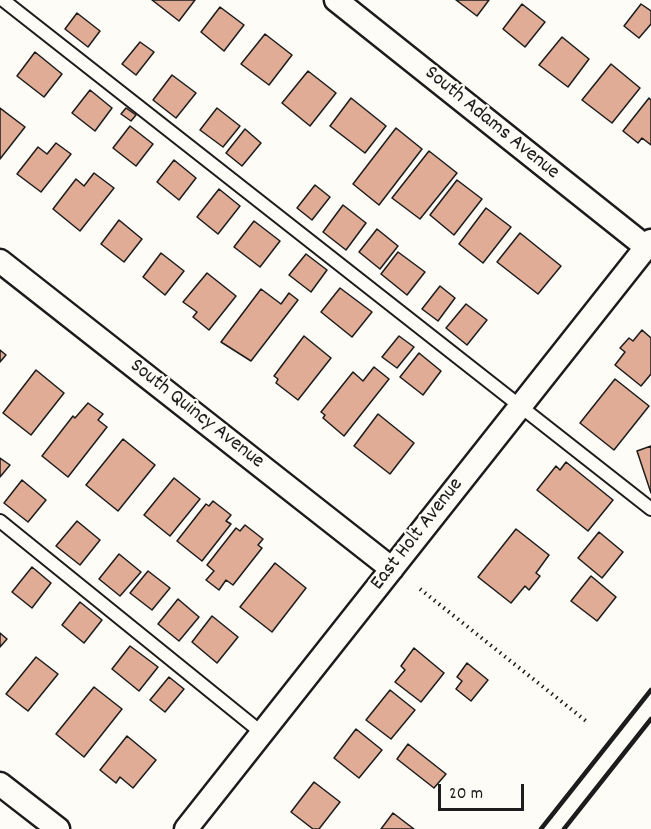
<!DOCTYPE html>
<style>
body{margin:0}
#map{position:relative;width:651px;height:829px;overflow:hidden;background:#fdfcf7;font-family:Dekko,sans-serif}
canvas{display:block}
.scale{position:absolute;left:438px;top:784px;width:86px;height:27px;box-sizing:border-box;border:3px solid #1c1c1c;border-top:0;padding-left:8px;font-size:18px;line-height:21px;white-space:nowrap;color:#1c1c1c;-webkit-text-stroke:4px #fdfcf7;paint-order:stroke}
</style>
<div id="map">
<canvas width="651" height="829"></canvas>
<div class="scale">20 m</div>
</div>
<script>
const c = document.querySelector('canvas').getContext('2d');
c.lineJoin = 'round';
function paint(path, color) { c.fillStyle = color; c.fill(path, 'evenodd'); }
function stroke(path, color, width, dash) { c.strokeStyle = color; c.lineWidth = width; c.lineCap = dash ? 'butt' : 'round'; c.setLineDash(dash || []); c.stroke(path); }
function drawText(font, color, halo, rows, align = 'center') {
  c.font = font + ' Dekko,sans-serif'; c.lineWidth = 4.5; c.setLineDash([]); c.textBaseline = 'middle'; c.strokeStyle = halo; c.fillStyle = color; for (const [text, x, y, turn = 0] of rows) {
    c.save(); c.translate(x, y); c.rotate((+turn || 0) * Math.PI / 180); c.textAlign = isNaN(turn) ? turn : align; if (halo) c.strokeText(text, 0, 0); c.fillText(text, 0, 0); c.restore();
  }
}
const building = new Path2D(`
 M152 0H195L179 21Z
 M456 0H489L477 16Z
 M522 4 545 22 525 47 503 29Z
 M641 4 651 11V24L639 38 624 26Z
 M220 7 244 25 224 51 201 32Z
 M77 13 100 31 88 47 65 29Z
 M265 34 292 55 269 85 241 64Z
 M562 37 589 59 568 87 539 65Z
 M140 42 154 52 136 75 122 64Z
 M35 52 62 74 44 97 17 76Z
 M611 64 640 88 612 123 582 100Z
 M308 71 336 93 310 126 282 103Z
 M172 75 196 93 176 118 153 100Z
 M90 90 112 108 95 131 72 113Z
 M351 98 386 126 365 153 330 126Z
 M649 98 651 100V145L642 138 638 143 623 131Z
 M0 108 25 127 0 159Z
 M126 108 136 115 131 121 121 114Z
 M217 108 240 126 223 147 200 130Z
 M130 126 153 144 136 166 113 148Z
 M396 128 422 149 379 205 353 184Z
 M245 129 261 143 242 166 226 153Z
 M56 143 71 154 41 192 17 174 38 147 47 154Z
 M429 151 457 173 420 219 392 198Z
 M174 160 196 178 179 200 157 182Z
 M94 173 114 188 80 231 53 209 76 179 84 186Z
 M457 180 482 199 454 235 430 215Z
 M315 185 330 197 312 220 297 208Z
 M219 189 240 206 218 234 197 217Z
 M343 205 366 223 346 250 323 232Z
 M486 208 511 227 483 263 459 244Z
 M119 220 142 239 124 262 101 244Z
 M254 221 280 241 260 267 234 247Z
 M377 229 398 246 380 269 359 252Z
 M520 233 561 266 538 294 497 262Z
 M398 252 425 272 407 295 381 274Z
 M161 253 184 271 165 295 143 277Z
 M306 254 327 270 311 292 289 275Z
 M207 273 236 296 209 330 193 317 197 312 183 302Z
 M440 286 455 298 438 321 422 309Z
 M340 288 372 312 352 337 321 312Z
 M261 289 281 304 289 293 298 300 251 361 221 342Z
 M466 304 487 320 467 345 446 328Z
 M642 330 651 338V374L641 386 615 365 625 352 620 348 629 338 633 341Z
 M304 336 331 358 298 400 276 383 278 379 274 376Z
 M399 336 414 347 397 368 382 357Z
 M0 350 6 355 0 362Z
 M419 353 441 371 423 395 400 377Z
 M374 367 389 379 344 436 323 418 325 415 321 412 353 372 363 381Z
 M36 370 64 393 31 435 3 413Z
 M615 379 649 406 614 450 580 423Z
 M88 403 103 414 98 420 107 427 68 477 42 456 73 416 75 418Z
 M378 414 414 443 390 474 354 446Z
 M123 439 155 465 118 511 86 485Z
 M651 446V493L637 451Z
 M0 458 10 465 0 477Z
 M566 462 613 500 588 531 537 490 556 466 560 470Z
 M174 478 200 499 170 536 144 515Z
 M22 480 46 500 28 522 4 503Z
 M213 501 231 515 226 521 231 524 202 561 177 541 206 504 209 506Z
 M77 521 100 540 80 565 56 546Z
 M245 525 263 539 258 545 262 548 233 585 226 580 219 590 206 580 214 571 207 565 236 528 240 531Z
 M516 529 549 555 536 573 540 576 529 590 525 586 511 603 478 577Z
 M599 532 623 552 602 578 578 558Z
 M119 554 141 572 120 596 99 579Z
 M275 563 306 588 272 632 240 607Z
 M32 567 51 583 32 608 12 592Z
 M148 571 170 588 152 610 130 593Z
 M591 576 616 597 597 621 571 601Z
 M178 599 199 617 179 641 158 624Z
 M80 602 102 620 84 643 62 625Z
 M212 616 238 637 217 663 192 642Z
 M0 633 7 639 0 647Z
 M130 646 158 667 139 691 112 669Z
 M414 648 444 673 421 702 395 682 405 670 401 666Z
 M36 657 58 674 28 711 6 694Z
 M467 663 488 680 471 701 456 689 462 681 457 677Z
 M169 677 184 689 165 712 150 700Z
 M94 687 122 709 84 757 56 734Z
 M390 690 415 710 391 739 366 720Z
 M356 729 382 750 359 778 334 758Z
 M127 736 156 760 133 788 120 777 116 783 100 770Z
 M408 744 446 774 434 788 397 759Z
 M314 782 340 802 319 829H313L291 812Z
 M393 813 414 829H381Z`);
paint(building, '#e1ac96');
stroke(building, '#1c1c1c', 1.5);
const lane = new Path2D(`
 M3 0 651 509
 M0 521 262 733`);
const street = new Path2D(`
 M336 0 646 247
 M0 261 392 569
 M0 784 58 829
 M186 829 651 241`);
stroke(lane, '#1c1c1c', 16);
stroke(street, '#1c1c1c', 27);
stroke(new Path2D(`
 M420 589 586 721`), '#1c1c1c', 4, [1.5, 4.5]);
stroke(lane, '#fdfcf7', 12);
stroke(street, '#fdfcf7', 22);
stroke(new Path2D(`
 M541 829 651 690
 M564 829 651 719`), '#1c1c1c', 4.5);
drawText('21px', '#1c1c1c', '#fdfcf7', [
 ["South Adams Avenue",491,124,39],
 ["South Quincy Avenue",196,415,38],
 ["East Holt Avenue",418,535,-52]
]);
</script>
